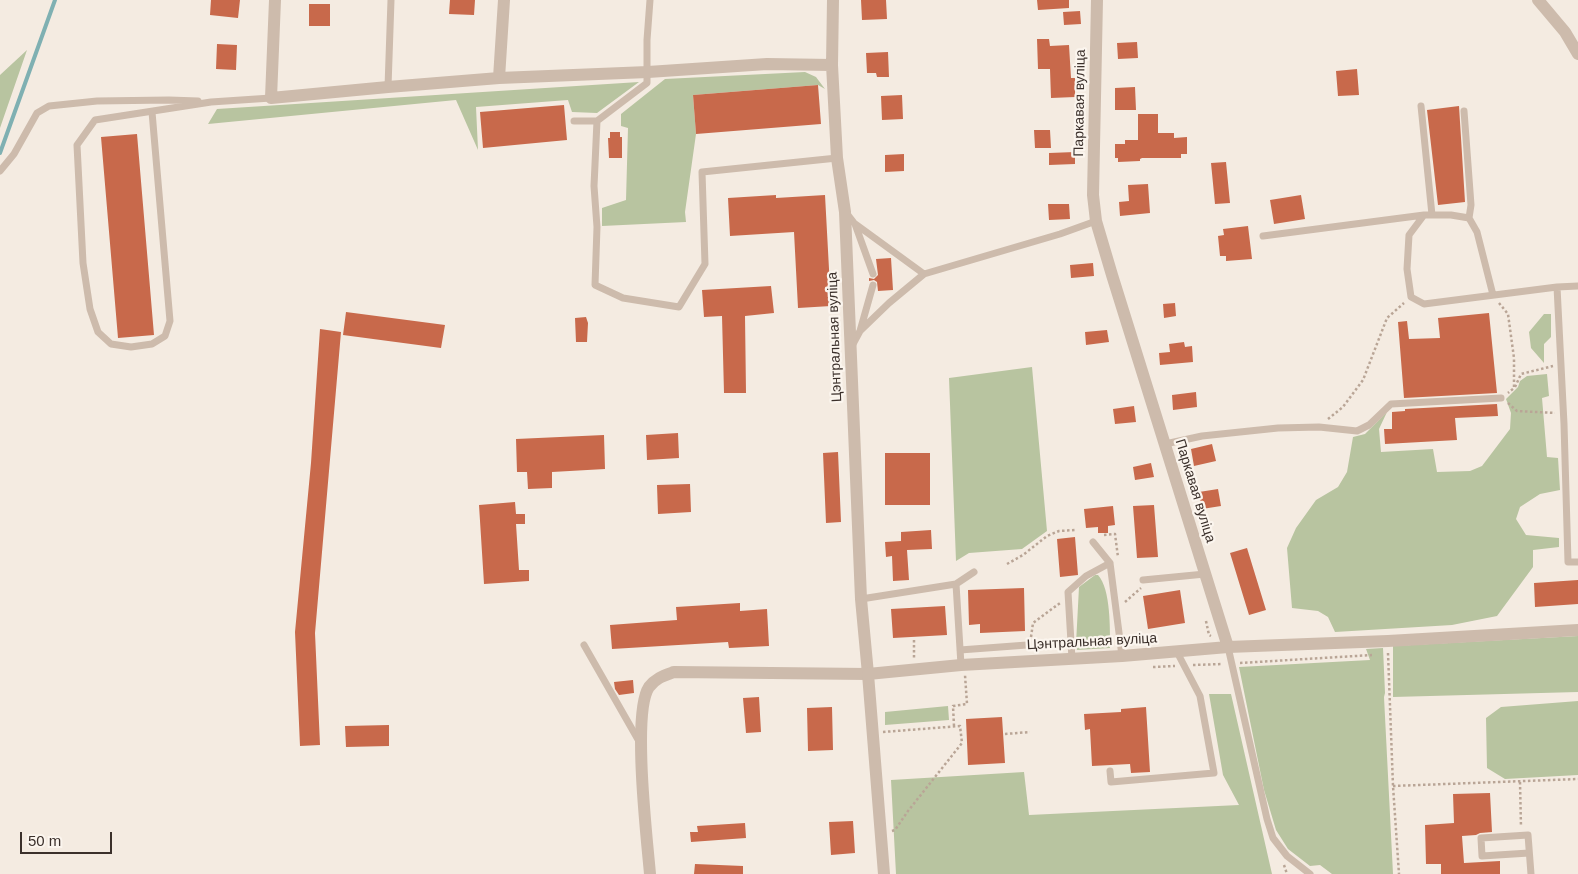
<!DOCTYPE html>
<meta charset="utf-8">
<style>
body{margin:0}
#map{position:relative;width:1578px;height:874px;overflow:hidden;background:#f4ebe1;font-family:Arial,sans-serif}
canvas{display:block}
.scale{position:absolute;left:20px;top:832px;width:92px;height:22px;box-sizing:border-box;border:2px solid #3b302b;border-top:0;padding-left:6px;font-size:15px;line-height:18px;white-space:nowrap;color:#3b302b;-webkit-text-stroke:4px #fbf5ee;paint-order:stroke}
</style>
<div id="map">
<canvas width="1578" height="874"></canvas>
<div class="scale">50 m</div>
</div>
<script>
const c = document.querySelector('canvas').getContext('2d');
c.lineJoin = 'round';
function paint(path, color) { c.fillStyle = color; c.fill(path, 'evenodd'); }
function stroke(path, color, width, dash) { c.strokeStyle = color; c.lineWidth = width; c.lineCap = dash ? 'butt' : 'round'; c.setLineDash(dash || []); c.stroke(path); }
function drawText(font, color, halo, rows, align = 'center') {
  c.font = font + ' Arial,sans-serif'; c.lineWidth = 4.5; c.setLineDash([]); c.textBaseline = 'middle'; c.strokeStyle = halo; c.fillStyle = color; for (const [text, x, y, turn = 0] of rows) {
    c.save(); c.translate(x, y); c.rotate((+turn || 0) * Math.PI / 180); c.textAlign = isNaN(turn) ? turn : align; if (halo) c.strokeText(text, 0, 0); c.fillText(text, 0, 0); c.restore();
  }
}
paint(new Path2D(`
 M27 50 0 128V75Z
 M805 72 816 77 825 89 818 85 693 95 696 134 685 212 686 222 602 226V208L626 200 628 128 621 126V114L665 79Z
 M639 82 597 113 572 112 568 100 476 107 478 150 456 100 208 124 217 109Z
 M1544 314H1551V337L1544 344V363L1531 348 1529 332Z
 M1032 367 1047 531 1022 549 969 553 956 561 949 378Z
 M1547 374 1549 396 1542 398 1547 457 1558 458 1560 490 1540 494 1520 507 1516 519 1526 535 1559 538V547L1533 550V567L1497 616 1452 625 1335 632 1328 617 1318 611 1292 608 1287 548 1296 528 1316 500 1338 487 1347 472 1353 437 1365 434 1387 412 1379 429 1381 452 1433 449 1437 472 1470 471 1482 466 1510 429 1511 413 1506 399 1518 387 1520 381 1527 376Z
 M1095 575H1098C1111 589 1110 630 1110 648L1077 650 1076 644 1079 587Z
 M1578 636V692L1393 697V646Z
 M1383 648 1385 693 1384 697 1393 874H1332L1320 865 1310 866 1288 849 1276 830 1264 790 1239 667 1370 660 1366 649Z
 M1209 694H1231L1272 874H896L891 780 1024 772 1029 815 1239 805 1223 775Z
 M1578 701V775L1505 779 1487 768 1486 718 1501 707Z
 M948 706 949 720 885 725V712Z`), '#b8c4a0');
stroke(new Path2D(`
 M0 153 55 0`), '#7fb0b2', 4);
paint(new Path2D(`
 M211 0H240L238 18 210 15Z
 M450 0H475L474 15 449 14Z
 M861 0H886L887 19 862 20Z
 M1037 0H1069V8L1038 10Z
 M309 4H330V26H309Z
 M1080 11 1081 24 1064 25 1063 12Z
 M1037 39H1049L1050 46 1069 45 1071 78H1075V97L1051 98 1050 69H1038Z
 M1137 42 1138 58 1118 59 1117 43Z
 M217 44 237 45 236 70 216 69Z
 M888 52 889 77H877L876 73H867L866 53Z
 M1357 69 1359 95 1338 96 1336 71Z
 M818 85 821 124 696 134 693 95Z
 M1135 87 1136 110H1115V88Z
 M902 95 903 119 882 120 881 96Z
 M564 105 567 140 483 148 480 112Z
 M1459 106 1465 202 1438 205 1427 110Z
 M1138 114H1158V133H1174V138L1187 137V154H1181V158H1142L1140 159V161L1118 162V158H1115V144H1125V140H1138Z
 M1034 130H1050L1051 148H1035Z
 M610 132H620V137H622V158H609L608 138H610Z
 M137 134 154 335 118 338 101 137Z
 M1075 152V164L1049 165V153Z
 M904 154V171L885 172V155Z
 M1226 162 1230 203 1215 204 1211 163Z
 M1148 184 1150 213 1120 216 1119 202 1129 201 1128 185Z
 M776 195V198L825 195 831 306 798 308 794 232 730 236 728 198Z
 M1301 195 1305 219 1274 224 1270 200Z
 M1048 204H1069L1070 219 1049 220Z
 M1248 226 1252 259 1226 261V256H1220L1218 236 1224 235 1223 229Z
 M891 258 893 290 878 291 877 282 874 280 869 281V278L874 279 878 275 876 259Z
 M1093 263 1094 276 1071 278 1070 265Z
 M771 286 774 313 745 316 746 393H724L722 316 704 317 702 290Z
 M1175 303 1176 316 1164 318 1163 304Z
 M346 312 445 325 441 348 343 335Z
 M1489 313 1497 393 1404 398 1398 322 1407 321 1409 339 1440 338 1438 318Z
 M586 317 588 323 587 342H576L575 318Z
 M320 329 341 332 315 633 320 745 300 746 295 632 311 463Z
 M1107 330 1109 342 1086 345 1085 332Z
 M1184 342 1185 347 1192 346 1193 362 1160 365 1159 353 1170 352 1169 344Z
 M1196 392 1197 407 1173 410 1172 395Z
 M1497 404 1498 416 1455 418 1457 440 1385 444 1384 429H1392V412L1405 411V409Z
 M1134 406 1136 422 1115 424 1113 409Z
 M678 433 679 458 647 460 646 435Z
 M604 435 605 469 552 472V488L528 489 527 472H517L516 439Z
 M1212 444 1216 461 1194 466 1191 449Z
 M838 452 841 522 826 523 823 453Z
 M885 453H930V505H885Z
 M1151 463 1154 477 1135 480 1133 467Z
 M690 484 691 512 658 514 657 485Z
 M1218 489 1221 506 1202 509 1199 492Z
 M515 502 516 514H525V524H516L519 570H529V581L484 584 479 505Z
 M1154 505 1158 557 1137 558 1133 506Z
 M1113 506 1115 525 1108 526V533H1098V527L1086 528 1084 509Z
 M931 530 932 549 907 550 909 580 893 581 892 556 886 557 885 542 901 541V532Z
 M1075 537 1078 575 1060 577 1057 539Z
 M1247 548 1266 610 1249 615 1230 553Z
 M1578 580V604L1535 607 1534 583Z
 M1024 588 1025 631 980 633V624L969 625 968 590Z
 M1180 590 1185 623 1148 629 1143 596Z
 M740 603V611L767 609 769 646 729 648 728 642 612 649 610 625 677 620 676 607Z
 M945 606 947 635 893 638 891 609Z
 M633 680 634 693 619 695 615 689 614 682Z
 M759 697 761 732 746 733 743 698Z
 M832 707 833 750 808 751 807 708Z
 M1146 707 1150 772 1131 773 1130 764 1092 766 1090 729 1085 730 1084 714 1121 712V709Z
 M1002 717 1005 763 968 765 966 719Z
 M389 725V746L346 747 345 726Z
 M1490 793 1492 832 1480 833 1476 835 1462 836 1464 863 1500 861V874H1441V864H1426L1425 825 1454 823 1453 794Z
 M853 821 855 853 831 855 829 822Z
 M745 823 746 838 691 842 690 832H698L697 826Z
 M695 864 743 866V874H694Z`), '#c8694b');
stroke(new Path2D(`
 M1499 303 1508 314 1514 358V388L1508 393
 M1515 387 1521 374 1553 366
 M1508 403 1517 411 1555 413
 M1328 419 1343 407 1363 380 1387 318 1404 303
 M1104 535 1115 534 1118 557
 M1007 564 1023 555 1047 536 1059 531 1075 530
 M1125 602 1141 588
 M1206 621 1209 635 1211 636
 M1031 637 1033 623 1060 603
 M914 640V658
 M1388 653 1393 786 1399 874
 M1240 663 1372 655
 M1193 665 1222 664
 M1153 667 1175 666
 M954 726 953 706 967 704 965 675
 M883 732 960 726 962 743 908 811 895 830 892 831
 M1005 734 1030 732
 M1520 782 1521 827
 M1393 786 1578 779
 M1284 865 1287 874`), '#b9a596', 2.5, [2.5, 2.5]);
stroke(new Path2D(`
 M650 0 647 40V83L597 121 594 186 597 227 595 285 623 298 679 307 705 264 702 172 837 158
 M388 87 391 0
 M1421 106 1432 215
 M1464 111 1471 205 1469 218
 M152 112 170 321 165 336 152 344 131 347 111 344 98 332 90 309 83 263 77 145 95 120 211 102 271 98
 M574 121H597
 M0 171 14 154 37 113 49 106 97 101 169 100 198 101
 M847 214 854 223 924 274
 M855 224 873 274
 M1263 236 1424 215
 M1578 286 1557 287 1564 424 1568 562H1578
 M1493 295 1477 232 1469 218 1451 215H1424L1409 235 1407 269 1411 297 1424 304 1557 287
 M860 331 873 285
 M853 344 860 331 889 303 924 274 1060 234 1096 221
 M1165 444 1202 436 1278 428 1319 427 1357 431 1369 425 1391 404 1501 398
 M1093 542 1110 563 1122 656
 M1143 580 1205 574
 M956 584 974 572
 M861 599 956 584 961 665
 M584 645 640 743
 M1228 647 1267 819 1273 838 1287 856 1310 874
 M960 650 1027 645
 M1072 659 1068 592 1086 576 1110 563
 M1110 771 1111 782 1214 773 1200 696 1177 652
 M1529 853 1482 856 1481 838 1528 835 1531 874`), '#cdbbac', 7);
stroke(new Path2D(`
 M275 0 271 98 388 87 499 78 648 72 767 64 832 65
 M1538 0 1565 32 1578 54
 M499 78 504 0
 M650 874C647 839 632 712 649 687 656 678 663 676 674 672L868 674 861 599 845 212 837 158 832 65 833 0`), '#cdbbac', 12);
stroke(new Path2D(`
 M1097 0 1093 195 1096 221 1112 275 1228 647
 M884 874 868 674 961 665 1122 656 1228 647 1388 641 1578 630`), '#cdbbac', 12);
drawText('14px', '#3b302b', '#fbf5ee', [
 ["Паркавая вуліца",1080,103,-89],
 ["Цэнтральная вуліца",835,337,-92],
 ["Паркавая вуліца",1195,491,73],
 ["Цэнтральная вуліца",1092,642,-3]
]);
</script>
